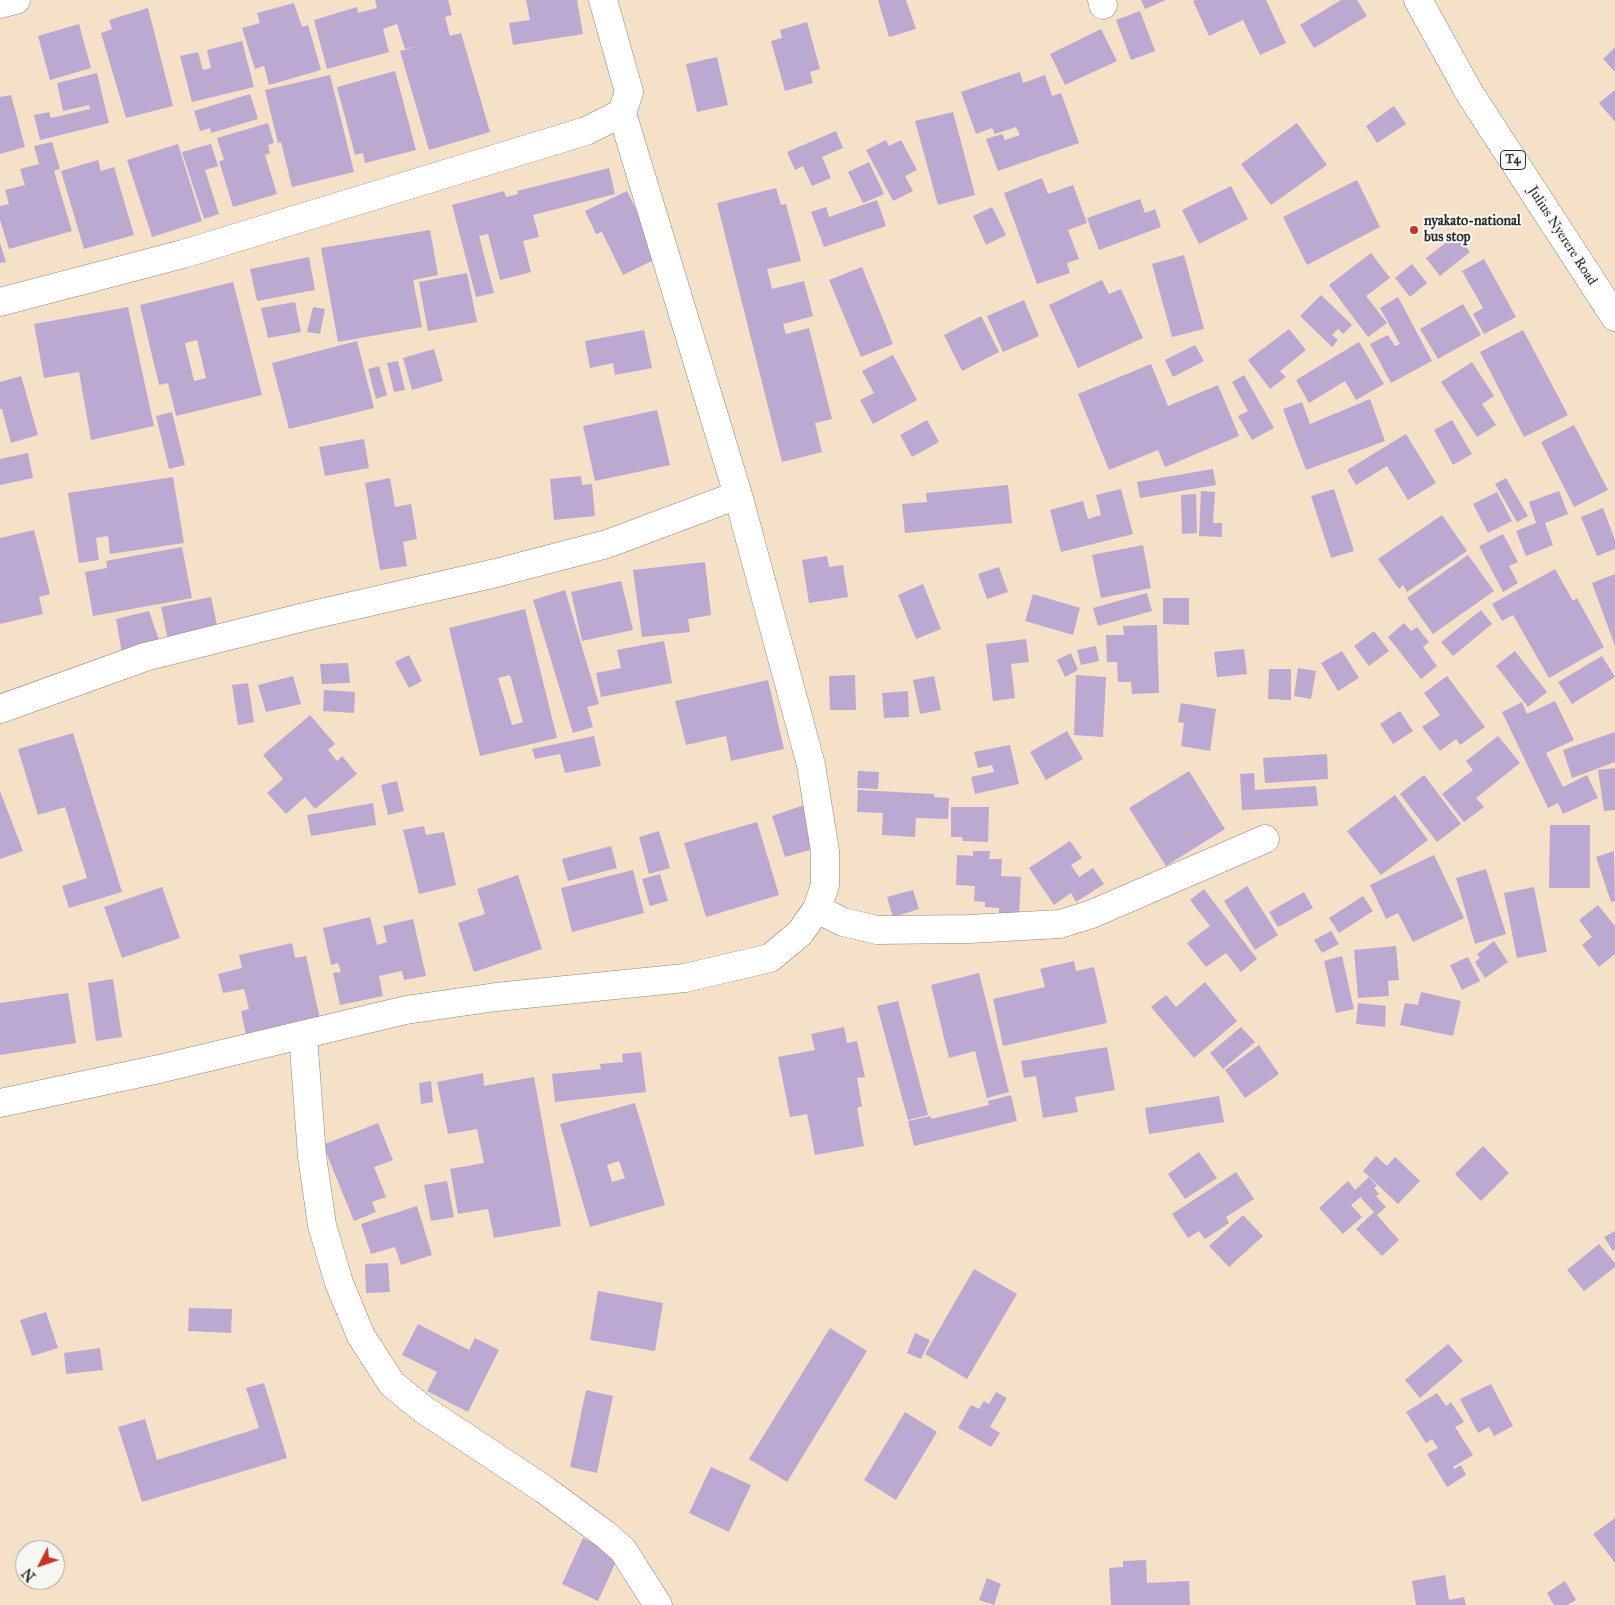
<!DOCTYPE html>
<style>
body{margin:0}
#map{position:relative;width:1615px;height:1605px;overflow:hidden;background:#f4e1c8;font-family:"IM FELL Great Primer",serif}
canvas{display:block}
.north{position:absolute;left:15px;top:1540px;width:50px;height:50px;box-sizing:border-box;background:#f6f6f2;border:1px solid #a5a5a2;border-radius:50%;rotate:229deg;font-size:14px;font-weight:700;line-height:20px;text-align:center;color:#2b2b2b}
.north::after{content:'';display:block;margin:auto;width:18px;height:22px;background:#c8321e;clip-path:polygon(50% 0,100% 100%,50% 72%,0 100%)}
</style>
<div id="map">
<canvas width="1615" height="1605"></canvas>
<div class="north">N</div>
</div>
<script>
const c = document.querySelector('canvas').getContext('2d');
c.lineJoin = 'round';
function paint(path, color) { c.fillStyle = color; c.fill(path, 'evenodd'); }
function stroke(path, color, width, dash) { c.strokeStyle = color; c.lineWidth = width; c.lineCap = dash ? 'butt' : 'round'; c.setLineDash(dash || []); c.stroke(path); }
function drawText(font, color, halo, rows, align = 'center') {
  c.font = font + ' "IM FELL Great Primer",serif'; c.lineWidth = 4; c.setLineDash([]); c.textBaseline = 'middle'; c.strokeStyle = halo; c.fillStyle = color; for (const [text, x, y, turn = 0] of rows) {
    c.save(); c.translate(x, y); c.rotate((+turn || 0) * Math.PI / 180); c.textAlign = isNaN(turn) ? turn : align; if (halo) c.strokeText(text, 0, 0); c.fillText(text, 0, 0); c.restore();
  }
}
paint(new Path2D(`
 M375 0H448L452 15 445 17 450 36 461 33 490 132 429 150 400 51 422 45 405 49 397 24 383 29 389 52 327 69 314 20 357 7 358 13 377 8Z
 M526 0H577L583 34 513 45 509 23 530 20Z
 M878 0H906L916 29 889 37Z
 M1141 0H1166L1145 9Z
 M1196 0H1266L1286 43 1260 55 1243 20 1209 36 1193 1Z
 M1341 0H1357L1367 16 1314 48 1300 25Z
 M294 3 302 27 308 25 321 70 269 85 264 66 255 69 242 28 260 23 257 13Z
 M148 8 173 106 126 118 101 33 112 29 109 20Z
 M1140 11 1155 51 1131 60 1116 20Z
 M807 22 820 69 810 72 813 83 785 91 771 41 782 38 780 30Z
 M79 24 91 68 50 80 38 36Z
 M1101 29 1117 61 1065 85 1050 54Z
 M242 41 254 87 192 102 180 56 198 52 203 70 211 68 207 50Z
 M1615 47V72L1603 59Z
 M717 57 728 105 697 112 686 64Z
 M395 71 416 150 365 163 363 153 355 155 337 87Z
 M1020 72 1023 83 1045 75 1052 96 1061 93 1079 143 998 171 986 139 1002 134 1005 140 1020 135 1016 127 995 134 992 128 976 134 961 92Z
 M97 73 109 123 40 140 34 115 49 112 51 118 90 109 89 105 63 111 57 83Z
 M330 75 354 172 292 187 281 142 278 143 265 90Z
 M1615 90V122L1599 103Z
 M250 94 258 119 211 133 210 128 200 131 194 111Z
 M11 95 25 147 0 154V97Z
 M1394 106 1406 124 1377 143 1366 126Z
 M953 112 975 195 938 205 915 121Z
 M268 123 274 143 268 145 270 153 265 155 277 194 233 207 219 161 224 160 217 138Z
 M1297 123 1327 165 1271 205 1241 164Z
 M836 131 843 148 822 157 831 178 812 186 803 166 795 170 787 152Z
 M886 140 889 146 901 140 917 170 905 176 913 191 893 201 866 150Z
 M52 142 60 169 54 171 72 231 9 249 0 220V206L9 204 5 190 25 185 20 169 39 164 34 146Z
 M178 144 202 221 152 237 127 160Z
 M211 144 218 166 205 170 219 214 204 219 182 152Z
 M98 160 101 171 114 167 134 235 84 249 61 171Z
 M869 162 884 194 863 203 848 172Z
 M609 168 615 194 533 215 539 237 523 241 531 272 500 280 488 234 479 236 494 293 476 297 452 205 504 191 506 197 518 194 517 191Z
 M1042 178 1048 194 1073 185 1087 223 1068 230 1079 259 1067 263 1070 273 1037 284 1004 193Z
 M1357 180 1380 227 1307 265 1283 217Z
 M1231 186 1248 219 1199 244 1182 210Z
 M776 188 781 205 786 204 801 261 767 269 772 289 804 281 813 316 783 324 786 334 809 328 832 419 815 423 822 452 782 462 717 203Z
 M627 191 660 257 623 275 602 232 596 234 585 211Z
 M1140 199 1145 213 1155 209 1161 227 1099 250 1087 218Z
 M877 200 886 226 824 247 811 212 826 207 829 217Z
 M992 207 1006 235 986 245 973 216Z
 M430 230 438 275 413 280 422 327 338 342 321 248Z
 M1456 235 1470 252 1440 276 1426 258Z
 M0 243 6 262 0 263Z
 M1371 253 1390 278 1366 296 1387 323 1368 337 1329 285Z
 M1184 255 1204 329 1172 337 1152 264Z
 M309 257 315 290 257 301 250 269Z
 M1484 259 1516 317 1484 334 1473 314 1483 308 1462 271Z
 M1412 264 1427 283 1410 297 1395 278Z
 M862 267 893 344 861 357 829 280Z
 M467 273 477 322 428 331 419 282Z
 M1102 280 1109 294 1121 289 1143 338 1078 368 1049 305Z
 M233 282 262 395 176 416 168 383 159 385 140 305ZM197 340 206 378 194 381 185 343Z
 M1321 295 1352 325 1343 334 1338 329 1332 335 1338 340 1332 347 1300 316Z
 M1398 297 1432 361 1391 383 1370 344 1388 335 1395 346 1400 344 1380 308Z
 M1024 300 1039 336 1003 352 987 316Z
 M295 302 301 332 268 338 261 308Z
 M1463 304 1481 335 1438 359 1420 329Z
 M128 307 154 426 91 440 79 372 44 378 34 324Z
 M313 307 325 309 320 334 307 332Z
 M981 316 999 352 962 371 944 335Z
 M1289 329 1306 350 1280 371 1286 377 1270 389 1248 360Z
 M644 330 652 368 615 375 613 363 590 368 585 341Z
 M1523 330 1568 415 1524 437 1480 352Z
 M357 341 374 408 289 429 272 363Z
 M1359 342 1384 384 1356 400 1345 381 1309 403 1296 380Z
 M1195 345 1204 361 1173 377 1165 360Z
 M434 349 443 381 412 390 403 358Z
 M893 355 917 400 873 424 860 400 874 393 862 371Z
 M398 361 405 390 394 392 387 363Z
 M1472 362 1494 396 1482 404 1496 425 1477 437 1441 382Z
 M1151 364 1168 406 1218 385 1239 436 1165 467 1158 450 1109 470 1078 394Z
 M379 366 387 395 376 399 368 369Z
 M1244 375 1274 428 1252 440 1238 416 1248 411 1232 382Z
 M21 376 38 435 11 443 2 409H0V382Z
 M1370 399 1385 441 1306 470 1283 409 1302 402 1310 424Z
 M657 410 670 465 595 481 583 426Z
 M172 412 185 465 169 469 156 416Z
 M927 420 939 442 912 457 900 435Z
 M1452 420 1472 454 1453 465 1434 430Z
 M1574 425 1608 490 1574 507 1541 442Z
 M1406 434 1436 483 1408 500 1387 466 1356 485 1347 470Z
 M364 439 369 468 325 476 319 447Z
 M28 453 33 478 0 485V459Z
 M1213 469 1216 485 1140 498 1137 482Z
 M581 476 582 485 592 484 595 516 554 520 550 479Z
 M173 477 184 543 110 554 108 536 96 538 99 560 79 563 68 493Z
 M390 478 395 507 411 504 417 539 403 542 407 566 380 570 365 483Z
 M1506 478 1528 516 1517 522 1495 484Z
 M1008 485 1012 523 905 533 902 504 927 502 926 493Z
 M1121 489 1133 534 1061 552 1050 510 1083 501 1088 519 1101 515 1096 495Z
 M1334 489 1354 551 1331 558 1311 496Z
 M1201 491 1215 492 1213 523H1222V537L1199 536Z
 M1559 491 1568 514 1545 523 1553 545 1526 556 1516 531 1536 523 1529 502Z
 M1497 492 1512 521 1488 533 1473 504Z
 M1196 494 1197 533 1182 534 1181 495Z
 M1603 508 1615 540V549L1597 556 1581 517Z
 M1442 515 1467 551 1407 592 1403 585 1399 589 1378 559Z
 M34 530 50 594 39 597 43 614 0 624V538Z
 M1503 534 1518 562 1509 566 1518 583 1503 592 1479 546Z
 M1143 545 1151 588 1101 598 1092 555Z
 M182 547 192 598 93 616 85 572 107 568 106 561Z
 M1468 555 1494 591 1433 634 1407 598Z
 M827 556 829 567 843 565 848 597 809 603 802 560Z
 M705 562 711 615 688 619 690 632 642 637 633 570Z
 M999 567 1008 592 987 599 978 574Z
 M1555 569 1573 601 1577 598 1604 647 1549 678 1513 615 1502 621 1492 604Z
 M1615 574V646L1592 583Z
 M621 581 633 630 582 641 571 592Z
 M923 584 941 629 916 639 898 595Z
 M565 590 599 704 587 707 593 727 573 733 533 600Z
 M1147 593 1152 611 1098 626 1093 608Z
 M1033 594 1080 608 1073 635 1025 621Z
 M211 597 218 630 168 640 161 607Z
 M1163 598H1189V625L1163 624Z
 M525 609 557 738 480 756 449 628ZM510 675 523 722 512 725 498 678Z
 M1481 610 1492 624 1453 656 1441 642Z
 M149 611 160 643 122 653 116 619Z
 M1404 623 1411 631 1417 627 1429 642 1423 647 1437 666 1421 679 1388 637Z
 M1157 625 1159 693 1132 694 1131 682H1118L1117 662H1107L1106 635H1124L1123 626Z
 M1374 631 1389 651 1369 666 1354 646Z
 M1026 639 1029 662 1011 664 1015 698 993 701 986 644Z
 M664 641 672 683 601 697 596 673 621 668 617 650Z
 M1096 646 1099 661 1081 665 1077 650Z
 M1244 649 1247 674 1217 677 1214 652Z
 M1342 651 1359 678 1338 691 1321 663Z
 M1515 651 1547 692 1528 707 1496 666Z
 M1071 653 1078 670 1065 677 1057 660Z
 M409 655 422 681 409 688 395 662Z
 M1602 656 1615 677 1572 704 1558 682Z
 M348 663 350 683 322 684 320 664Z
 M1298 668 1316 671 1311 699 1294 696Z
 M1269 669H1291V700L1268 699Z
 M855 675 856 710H830L829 676Z
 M1076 675 1106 677 1103 737 1074 735Z
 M293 676 301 704 266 712 258 685Z
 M934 676 941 710 920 714 913 680Z
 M1447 676 1485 727 1460 745 1456 739 1440 751 1422 727 1440 715 1424 693Z
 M768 680 784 749 731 761 726 736 686 745 675 701Z
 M248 683 254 722 238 725 232 685Z
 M324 690 355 692 354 713 323 711Z
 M908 691 909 717 884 718 882 693Z
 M1555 701 1574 740 1546 753 1563 787 1587 775 1598 798 1563 814 1558 803 1548 808 1502 712 1522 702 1527 714Z
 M1181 703 1216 709 1210 751 1181 746 1184 723 1178 722Z
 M1400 711 1413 731 1393 744 1380 724Z
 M310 715 335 744 328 750 337 761 342 756 357 774 315 809 305 797 286 814 267 793 283 779 263 755Z
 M1067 731 1083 759 1046 780 1030 752Z
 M1615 732V762L1572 778 1563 750Z
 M73 733 122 892 69 908 62 886 87 878 65 807 38 815 18 749Z
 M594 736 601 766 565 773 560 754 535 759 532 749Z
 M1498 736 1520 763 1476 798 1484 807 1464 822 1442 794 1473 770 1466 761Z
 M1010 745 1019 784 975 794 971 777 994 772 992 765 978 768 974 752Z
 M1327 754 1328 779 1265 783 1263 758Z
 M1615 768V810L1604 811 1598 770Z
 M858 771 879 772 878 789 857 788Z
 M1189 771 1225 829 1166 866 1129 808Z
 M1254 773 1255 790 1316 786 1318 806 1242 810 1240 774Z
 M1424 775 1461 824 1437 842 1400 794Z
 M397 781 404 811 388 815 381 785Z
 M858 790 934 794V797L949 798 948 819 916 818 915 837 882 835 883 813 857 812Z
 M0 791 23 851 0 859Z
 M1395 795 1428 840 1381 875 1347 831Z
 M373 803 376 825 311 836 307 815Z
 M804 805 817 848 785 857 772 816Z
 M951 807H989L988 842 963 841 962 837H951Z
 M757 822 779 895 706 917 684 843Z
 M1550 825H1590V888H1549Z
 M424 826 426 835 444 832 456 885 419 894 403 830Z
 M659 831 670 868 649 874 639 837Z
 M1070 841 1082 858 1071 865 1079 877 1093 868 1104 884 1076 902 1071 893 1054 905 1029 868Z
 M611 846 617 868 568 881 562 859Z
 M973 851H990L989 859H1002L1001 876 1021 877 1019 915 999 914V908L985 907V902L974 901 975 886 956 885 957 855 973 856Z
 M1614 851 1615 901 1611 902 1596 857Z
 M1434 855 1464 918 1413 942 1398 913 1386 919 1370 885Z
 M1486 869 1506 934 1475 944 1456 878Z
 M633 870 644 913 572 932 561 888Z
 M660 874 668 901 650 906 642 879Z
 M518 875 542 949 474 972 458 923 485 914 477 889Z
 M1247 886 1278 935 1255 950 1224 901Z
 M162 887 180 938 122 958 104 907Z
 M1534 887 1547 952 1517 958 1504 893Z
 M1204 889 1257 959 1241 972 1226 953 1206 967 1187 943 1210 926 1190 900Z
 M913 890 919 909 893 917 887 897Z
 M1304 892 1313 908 1278 927 1269 912Z
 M1363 896 1373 911 1339 933 1329 918Z
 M1598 905 1615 926V954L1599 967 1582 945 1592 937 1579 920Z
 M370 917 377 945 387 942 383 926 413 919 426 976 404 980 402 971 379 976 383 996 340 1005 333 973 341 972 338 963 331 965 323 928Z
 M1331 931 1339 944 1322 953 1314 940Z
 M1494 941 1508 962 1485 978 1475 962 1480 958 1477 954Z
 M292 943 295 958 306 956 320 1019 246 1035 241 1011 249 1009 244 989 223 993 218 974 242 968 239 955Z
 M1396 946 1399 980 1388 981 1389 996 1358 998 1354 950Z
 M1342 956 1354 1009 1336 1013 1324 961Z
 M1468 957 1480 981 1462 990 1450 965Z
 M1074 961 1076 971 1094 967 1107 1023 1003 1046 993 999 1045 987 1040 969Z
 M979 973 1009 1092 987 1098 975 1051 949 1058 931 985Z
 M113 979 122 1037 96 1041 88 983Z
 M1205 982 1237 1021 1194 1058 1151 1007 1166 995 1176 1007Z
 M1421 992 1461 1001 1453 1036 1400 1025 1405 1003 1418 1005Z
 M68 993 76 1043 0 1055V1003Z
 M898 1001 928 1115 908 1120 877 1006Z
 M1358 1003 1386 1006 1385 1027 1356 1024Z
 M844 1027 847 1043 857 1041 865 1077 857 1078 862 1106 857 1108 864 1146 815 1155 807 1114 790 1117 778 1057 815 1050 811 1034Z
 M1241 1027 1255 1042 1223 1069 1210 1053Z
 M1259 1045 1279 1074 1245 1098 1225 1070Z
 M1107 1047 1115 1090 1075 1097 1078 1112 1043 1118 1036 1076 1024 1078 1021 1061Z
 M641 1052 646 1092 555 1102 552 1074 601 1069 600 1064 623 1062 622 1054Z
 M483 1073 484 1086 534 1077 561 1226 494 1238 488 1209 458 1214 450 1169 484 1163 477 1129 448 1134 437 1082Z
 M431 1081 433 1102 421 1104 419 1083Z
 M1011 1095 1017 1121 914 1146 908 1121 931 1116V1119L989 1105 988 1101Z
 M1219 1096 1224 1122 1149 1134 1145 1108Z
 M635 1103 665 1205 590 1227 560 1124ZM619 1161 625 1178 612 1182 607 1165Z
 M378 1123 393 1160 374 1167 386 1197 372 1202 376 1212 354 1221 323 1145Z
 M1483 1146 1509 1173 1481 1201 1455 1174Z
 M1199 1152 1217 1178 1185 1199 1168 1174Z
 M1376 1156 1387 1166 1395 1157 1420 1181 1398 1204 1363 1171Z
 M1236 1172 1254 1199 1226 1217 1229 1223 1205 1239 1199 1231 1188 1238 1172 1214Z
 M1369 1177 1377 1186 1374 1188 1379 1194 1376 1196 1386 1207 1377 1215 1399 1240 1382 1256 1356 1229 1374 1212 1361 1198 1362 1196 1351 1205 1362 1217 1343 1234 1319 1208 1348 1181 1355 1190Z
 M447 1181 454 1217 431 1221 424 1185Z
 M417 1206 432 1255 401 1265 395 1247 371 1254 361 1224Z
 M1243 1215 1263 1236 1229 1267 1209 1246Z
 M1615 1231V1250L1613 1251 1604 1237Z
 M1599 1244 1615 1263V1267L1584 1291 1567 1270Z
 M388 1263 390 1292 366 1293 365 1264Z
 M974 1269 1017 1294 967 1379 925 1354Z
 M598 1291 663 1303 655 1351 590 1340Z
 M189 1308 232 1309 231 1333 188 1331Z
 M46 1312 58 1348 32 1356 20 1320Z
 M418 1324 469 1350 475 1338 499 1350 468 1412 427 1391 437 1372 402 1355Z
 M830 1328 867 1351 787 1482 749 1459Z
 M915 1333 930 1340 921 1359 907 1353Z
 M1448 1344 1463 1361 1420 1398 1405 1380Z
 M100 1348 103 1370 66 1374 64 1353Z
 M264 1383 287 1458 142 1502 118 1427 145 1419 157 1460 259 1428 246 1388Z
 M1491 1384 1513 1426 1494 1436 1489 1427 1478 1433 1460 1399Z
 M586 1390 613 1396 597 1473 570 1467Z
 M996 1392 1007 1398 990 1427 1000 1433 991 1447 958 1428 971 1405 979 1409 984 1401 989 1404Z
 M1437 1393 1446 1406 1451 1402 1464 1422 1455 1427 1473 1455 1453 1467 1454 1469 1461 1465 1466 1475 1447 1487 1427 1454 1438 1448 1432 1439 1426 1443 1406 1412Z
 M905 1412 937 1432 896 1500 864 1480Z
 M711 1467 751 1485 729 1532 689 1513Z
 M1615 1518V1563L1593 1534Z
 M583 1538 619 1555 598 1601 562 1584Z
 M1146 1560 1147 1583 1189 1581 1190 1605H1111L1109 1568 1123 1567V1561Z
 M1445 1575 1449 1600 1464 1597 1466 1605H1416L1412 1581Z
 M987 1578 1001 1584 994 1605 979 1600Z
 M1565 1581 1576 1600 1567 1605H1554L1547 1593Z`), '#bca9d2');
const street = new Path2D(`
 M1102 0 1103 5
 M0 4 16 0
 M0 302 183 254 586 131 622 113 629 92 603 0
 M0 709 145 657 308 616 496 573 607 544 738 495
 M817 909 843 922 877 930 969 929 1060 924 1092 914 1265 839
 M303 1035 312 1156 322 1225 339 1283 361 1336 392 1384 423 1409 545 1490 606 1535 623 1550 658 1605
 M0 1103 159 1069 406 1010 496 997 685 978 770 958 800 933 817 909 825 885V851L811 765 738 495 622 113`);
const highway = new Path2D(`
 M1418 0 1470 94 1615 317`);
stroke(street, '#90867a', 29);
stroke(highway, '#90867a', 29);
stroke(street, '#fff', 28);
stroke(highway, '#fff', 28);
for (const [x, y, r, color] of [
 [1414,230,5,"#c8321e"]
]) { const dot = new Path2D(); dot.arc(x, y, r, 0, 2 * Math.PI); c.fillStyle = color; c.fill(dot); stroke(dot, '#f6f6f2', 2); }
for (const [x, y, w] of [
 [1513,160,25]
]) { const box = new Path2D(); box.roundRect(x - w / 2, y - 9.5, w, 19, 4); c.fillStyle = '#f6f6f2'; c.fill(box); stroke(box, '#2b2b2b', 1); }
drawText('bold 12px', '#2b2b2b', null, [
 ["T4",1513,160]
]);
drawText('bold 14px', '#2b2b2b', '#f6f6f2', [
 ["nyakato-national",1424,222],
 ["bus stop",1424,238]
], 'left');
drawText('14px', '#2b2b2b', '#f6f6f2', [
 ["Julius Nyerere Road",1562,236,57]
]);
</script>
